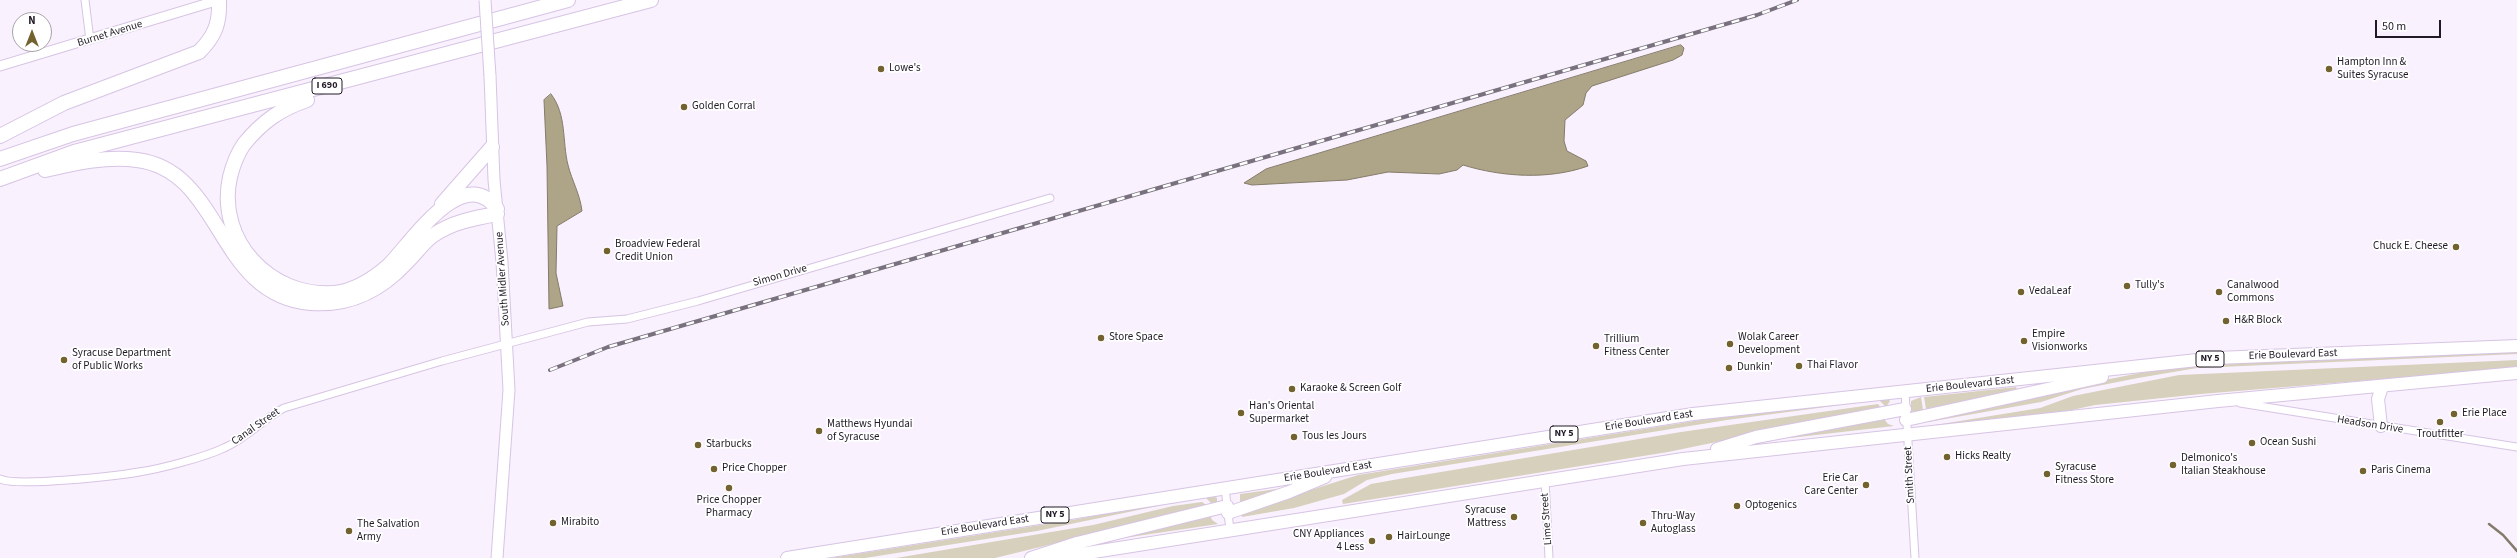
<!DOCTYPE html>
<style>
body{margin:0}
#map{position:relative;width:2517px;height:558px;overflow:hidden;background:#f9f1fe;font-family:"Source Sans 3",sans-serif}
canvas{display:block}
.north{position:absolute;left:12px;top:12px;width:40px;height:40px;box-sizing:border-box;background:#fff;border:1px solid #a6a3a8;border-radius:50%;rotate:0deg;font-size:11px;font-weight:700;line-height:16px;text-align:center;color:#211a26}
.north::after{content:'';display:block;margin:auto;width:14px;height:18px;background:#736230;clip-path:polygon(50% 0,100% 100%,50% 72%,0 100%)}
.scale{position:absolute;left:2375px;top:20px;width:66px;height:18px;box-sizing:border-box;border:2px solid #211a26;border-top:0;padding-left:5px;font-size:12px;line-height:14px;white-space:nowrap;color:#211a26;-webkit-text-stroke:3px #fff;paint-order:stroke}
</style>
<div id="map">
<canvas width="2517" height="558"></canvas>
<div class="north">N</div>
<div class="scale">50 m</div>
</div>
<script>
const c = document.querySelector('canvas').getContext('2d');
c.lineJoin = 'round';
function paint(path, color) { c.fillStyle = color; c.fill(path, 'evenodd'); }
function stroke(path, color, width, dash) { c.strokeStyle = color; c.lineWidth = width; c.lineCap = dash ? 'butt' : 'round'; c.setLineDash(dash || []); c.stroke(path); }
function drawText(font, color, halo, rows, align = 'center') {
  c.font = font + ' "Source Sans 3",sans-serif'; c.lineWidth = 3.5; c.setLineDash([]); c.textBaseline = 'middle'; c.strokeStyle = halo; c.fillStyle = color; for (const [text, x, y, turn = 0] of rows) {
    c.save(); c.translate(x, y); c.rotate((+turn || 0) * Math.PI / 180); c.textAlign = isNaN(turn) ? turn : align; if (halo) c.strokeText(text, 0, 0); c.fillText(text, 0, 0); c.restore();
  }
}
paint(new Path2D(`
 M2517 349V354L2197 368 2138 378 2082 389 2041 402 1928 422 1927 416 2179 365Z
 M2517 360V368L2201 394 2095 405 2058 413 1929 426 2040 408 2073 396 2179 375Z
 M2016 387 2017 390 1926 409 1924 397Z
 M1886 396 1890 401 1886 407 1879 400 1727 420 1392 474 1367 480 1344 494 1294 508 1242 517 1241 512 1358 475 1769 409Z
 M1921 397 1923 410 1911 412V401Z
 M1878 404 1881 408 1668 452 1343 504 1342 500 1371 484 1399 479 1681 432Z
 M1884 419 1888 424 1894 426 1790 438 1789 436Z
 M1284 488 1240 504V494Z
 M1209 494 1217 498V504L1213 505 1206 498 1201 497 1037 531 865 558H831L1072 520Z
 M1202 502 1208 506 995 558H896L1093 525 1173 506Z
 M1210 514 1212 520 1218 524 1117 539Z`), '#d7d0bc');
const water = new Path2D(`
 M1681 45 1684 48 1682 55 1673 60 1592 86 1586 93 1583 105 1565 120 1564 141 1567 151 1586 161 1588 166C1549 180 1502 177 1463 165L1457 170 1439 174 1388 172 1347 180 1252 185 1244 183 1266 169Z
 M551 94C567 115 562 141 568 165 572 181 580 194 582 211L557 226 556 273 563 306 549 309 547 166 544 100Z`);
paint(water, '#aea488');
stroke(water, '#847b6b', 1);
stroke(new Path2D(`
 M2489 524 2503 535 2517 551`), '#847b6b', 2.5);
const minor = new Path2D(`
 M85 0 90 40
 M1905 392 1915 558
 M2240 403 2517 447
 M0 479C17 487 116 476 139 472 160 469 205 457 224 448 247 438 263 419 284 408L442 361 588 322 627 319 698 301 1050 198
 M1545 480 1549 558
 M1225 488 1230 530`);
const tertiary = new Path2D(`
 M0 66 219 0`);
const secondary = new Path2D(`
 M490 76 494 180 502 262 509 390 497 558`);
const primary = new Path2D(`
 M1906 420 2102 377
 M2381 426 2378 399 2382 387
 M1717 449 1756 437 1905 409
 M1228 513 1289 492 1325 477
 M787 558 1693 414 2216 358 2517 346
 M1031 558 1077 543 1227 506
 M1056 558 1683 459 2218 401 2517 373`);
const motorway = new Path2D(`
 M307 100C280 109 262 122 244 144 237 154 233 165 230 177 216 240 270 298 334 293 354 291 373 279 388 266 409 246 463 161 497 209
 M0 136 64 103 199 52C215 36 220 23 219 0
 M0 159 73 134 568 0
 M45 170C76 163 105 156 137 160 224 171 215 295 311 303 351 306 381 290 407 262 416 253 423 243 432 236 452 222 474 218 497 214
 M0 179 74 152 651 0
 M442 204 492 147`);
stroke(minor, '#d7c4e4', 9);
stroke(tertiary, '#d7c4e4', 11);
stroke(secondary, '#d7c4e4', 13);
stroke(primary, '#d7c4e4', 14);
stroke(motorway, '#d7c4e4', 16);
stroke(minor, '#fff', 7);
stroke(tertiary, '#fff', 9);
stroke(secondary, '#fff', 11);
stroke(primary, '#fff', 12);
stroke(motorway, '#fff', 14);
const rail = new Path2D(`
 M550 370 608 347 1757 15 1797 0`);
stroke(rail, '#79717e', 4);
stroke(rail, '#fff', 2.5, [8]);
const secondaryBridge = new Path2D(`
 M485 0 490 76`);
stroke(secondaryBridge, '#d7c4e4', 13, []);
stroke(secondaryBridge, '#fff', 11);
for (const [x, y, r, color] of [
 [881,69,4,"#736230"],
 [2329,69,4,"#736230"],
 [684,107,4,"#736230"],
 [2456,247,4,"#736230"],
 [607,251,4,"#736230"],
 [2127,286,4,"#736230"],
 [2021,292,4,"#736230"],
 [2219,292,4,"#736230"],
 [2226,321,4,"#736230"],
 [1101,338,4,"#736230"],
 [2024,341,4,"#736230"],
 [1730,344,4,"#736230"],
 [1596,346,4,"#736230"],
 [64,360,4,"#736230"],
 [1799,366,4,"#736230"],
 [1729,368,4,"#736230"],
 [1292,389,4,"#736230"],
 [1241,413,4,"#736230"],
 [2454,414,4,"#736230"],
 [2440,422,4,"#736230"],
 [819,431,4,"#736230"],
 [1294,437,4,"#736230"],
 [2252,443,4,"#736230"],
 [698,445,4,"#736230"],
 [1947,457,4,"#736230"],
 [2173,465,4,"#736230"],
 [714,469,4,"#736230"],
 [2363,471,4,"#736230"],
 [2047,474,4,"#736230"],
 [1866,485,4,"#736230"],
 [729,488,4,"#736230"],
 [1737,506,4,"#736230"],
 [1514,517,4,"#736230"],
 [553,523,4,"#736230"],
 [1643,523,4,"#736230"],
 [349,531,4,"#736230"],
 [1389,537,4,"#736230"],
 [1372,541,4,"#736230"]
]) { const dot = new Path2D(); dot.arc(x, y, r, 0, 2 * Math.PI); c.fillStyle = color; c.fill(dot); stroke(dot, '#fff', 1.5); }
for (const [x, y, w] of [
 [327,86,30],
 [2210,359,28],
 [1564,434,28],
 [1055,515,28]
]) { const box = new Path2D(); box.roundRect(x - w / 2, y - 8, w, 16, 3); c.fillStyle = '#fff'; c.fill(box); stroke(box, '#211a26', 1); }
drawText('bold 10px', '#211a26', null, [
 ["I 690",327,86],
 ["NY 5",2210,359],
 ["NY 5",1564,434],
 ["NY 5",1055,515]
]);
drawText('11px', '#211a26', '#fff', [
 ["Burnet Avenue",110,34,-17],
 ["Simon Drive",780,276,-16],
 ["South Midler Avenue",503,279,-94],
 ["Erie Boulevard East",2293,355,-2],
 ["Erie Boulevard East",1970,385,-6],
 ["Erie Boulevard East",1649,421,-9],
 ["Headson Drive",2370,425,9],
 ["Canal Street",256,427,-35],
 ["Erie Boulevard East",1328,472,-9],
 ["Smith Street",1910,475,-93],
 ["Lime Street",1547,519,-94],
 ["Erie Boulevard East",985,526,-9]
]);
drawText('11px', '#211a26', '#fff', [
 ["Hampton Inn &",2337,63],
 ["Suites Syracuse",2337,76],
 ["Lowe's",889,69],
 ["Golden Corral",692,107],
 ["Broadview Federal",615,245],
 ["Credit Union",615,258],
 ["Chuck E. Cheese",2448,247,"right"],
 ["Tully's",2135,286],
 ["Canalwood",2227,286],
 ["Commons",2227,299],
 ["VedaLeaf",2029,292],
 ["H&R Block",2234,321],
 ["Empire",2032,335],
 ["Visionworks",2032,348],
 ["Store Space",1109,338],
 ["Wolak Career",1738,338],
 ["Development",1738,351],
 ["Trillium",1604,340],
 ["Fitness Center",1604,353],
 ["Syracuse Department",72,354],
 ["of Public Works",72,367],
 ["Thai Flavor",1807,366],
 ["Dunkin'",1737,368],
 ["Karaoke & Screen Golf",1300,389],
 ["Han's Oriental",1249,407],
 ["Supermarket",1249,420],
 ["Erie Place",2462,414],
 ["Matthews Hyundai",827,425],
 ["of Syracuse",827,438],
 ["Troutfitter",2440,435,"center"],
 ["Tous les Jours",1302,437],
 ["Ocean Sushi",2260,443],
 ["Starbucks",706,445],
 ["Hicks Realty",1955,457],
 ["Delmonico's",2181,459],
 ["Italian Steakhouse",2181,472],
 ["Syracuse",2055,468],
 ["Fitness Store",2055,481],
 ["Price Chopper",722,469],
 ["Paris Cinema",2371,471],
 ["Erie Car",1858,479,"right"],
 ["Care Center",1858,492,"right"],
 ["Price Chopper",729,501,"center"],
 ["Pharmacy",729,514,"center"],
 ["Optogenics",1745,506],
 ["Syracuse",1506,511,"right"],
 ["Mattress",1506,524,"right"],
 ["Thru-Way",1651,517],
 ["Autoglass",1651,530],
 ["Mirabito",561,523],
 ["The Salvation",357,525],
 ["Army",357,538],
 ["CNY Appliances",1364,535,"right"],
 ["4 Less",1364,548,"right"],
 ["HairLounge",1397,537]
], 'left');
</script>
